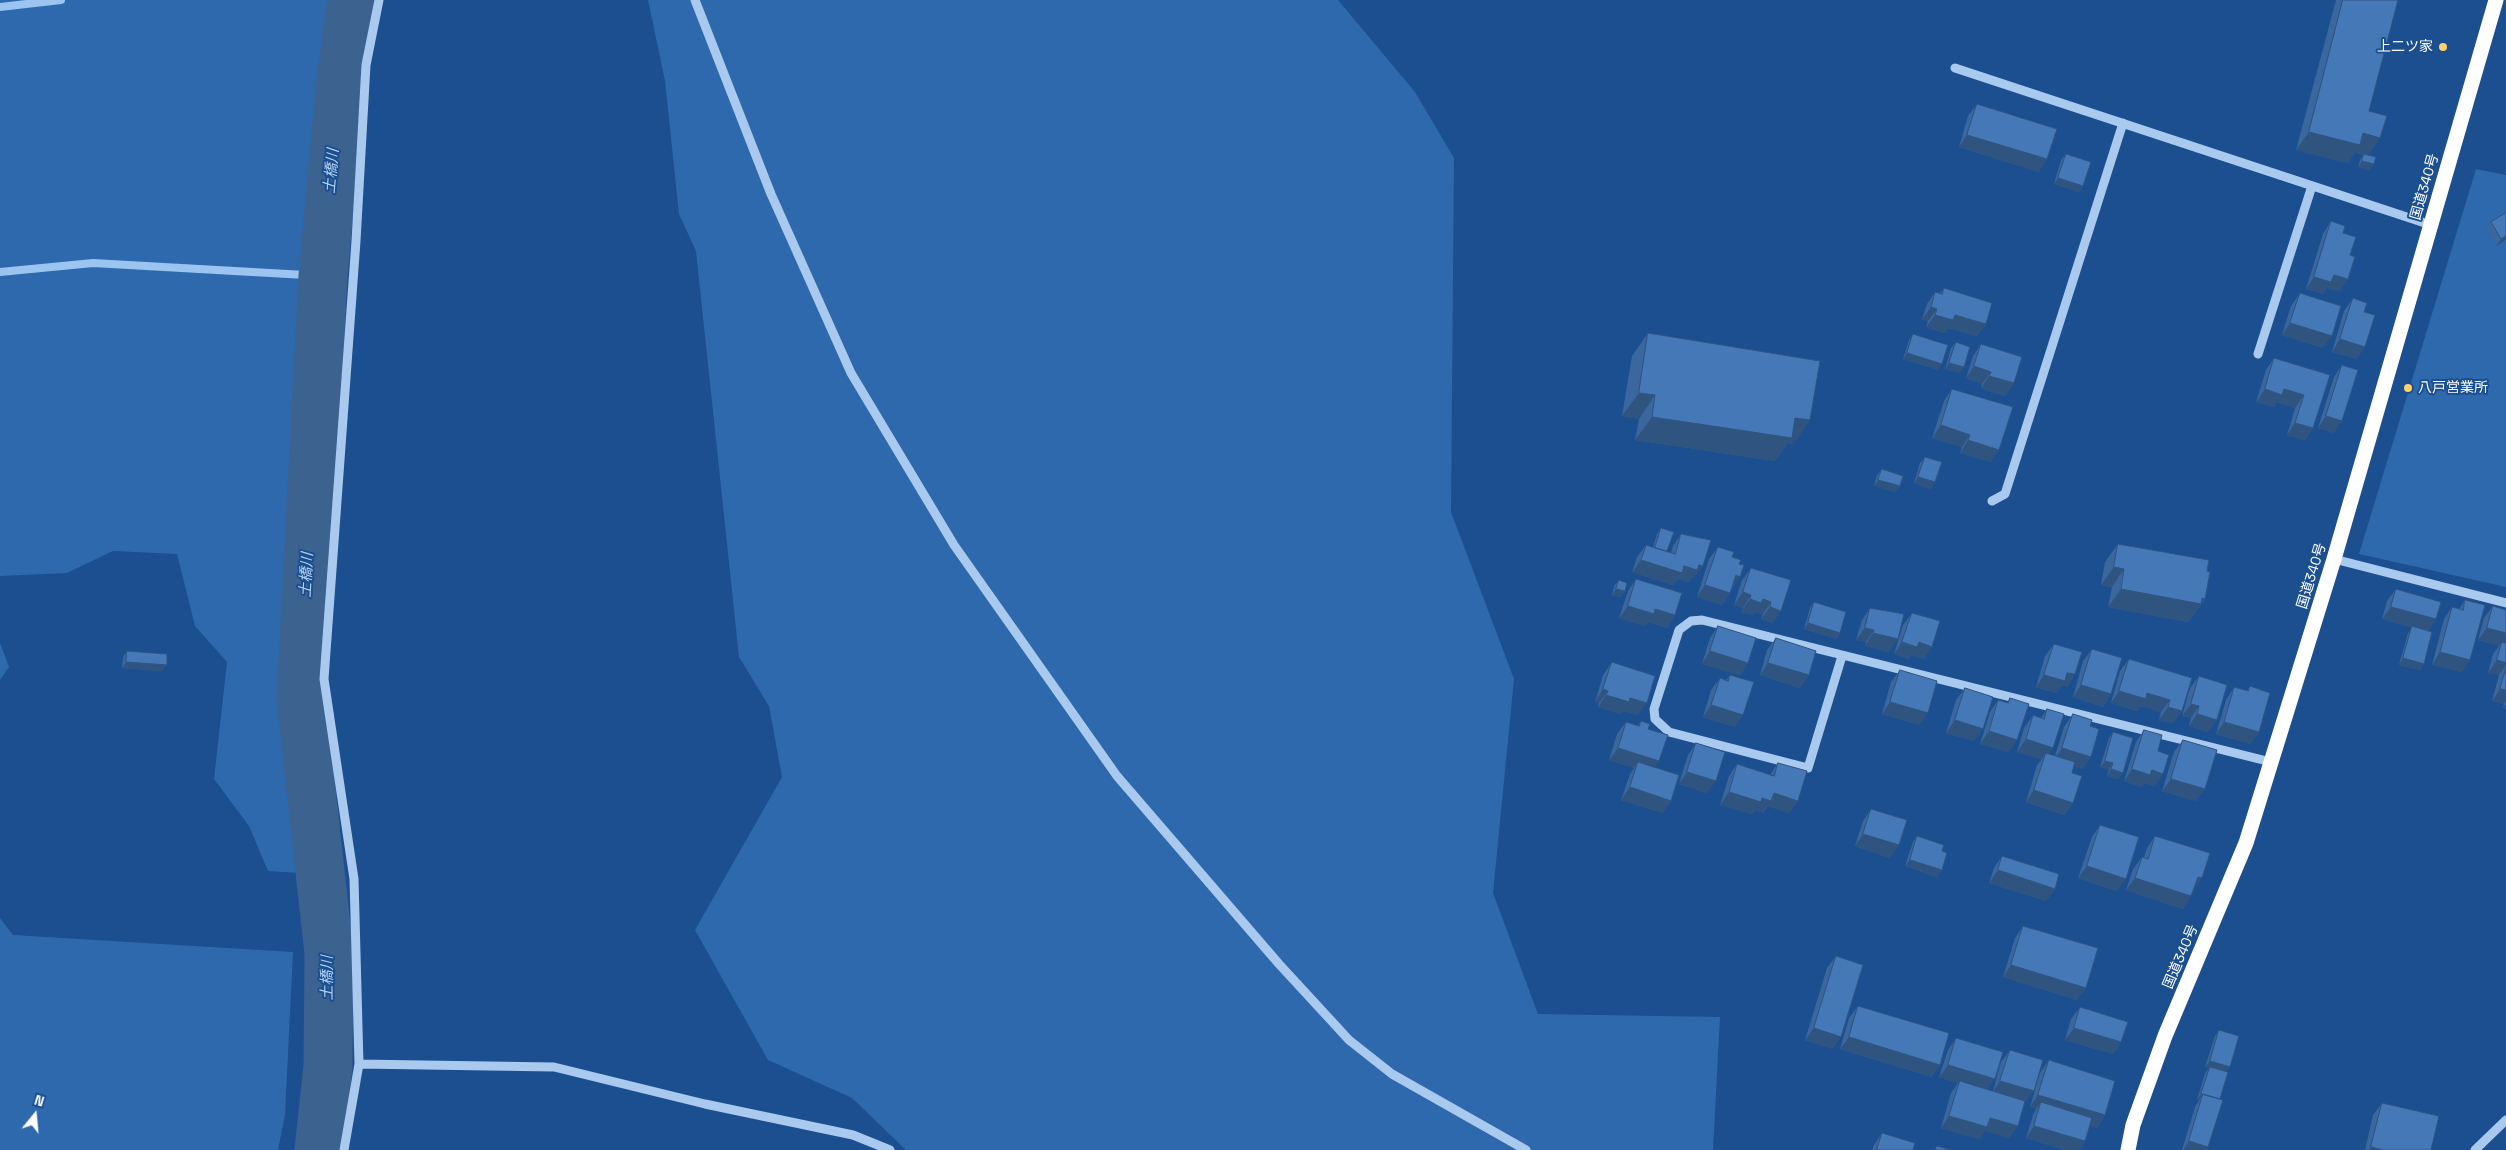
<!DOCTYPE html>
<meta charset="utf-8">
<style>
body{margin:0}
#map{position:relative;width:2506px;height:1150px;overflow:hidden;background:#1b4f8f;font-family:"Space Grotesk",sans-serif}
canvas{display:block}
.north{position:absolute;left:10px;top:1090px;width:50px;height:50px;-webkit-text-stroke:4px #1b4f8f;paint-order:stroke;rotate:17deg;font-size:14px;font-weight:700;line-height:20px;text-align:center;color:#fff}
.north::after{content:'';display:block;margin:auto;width:18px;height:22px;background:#fff;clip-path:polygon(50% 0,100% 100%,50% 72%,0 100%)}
</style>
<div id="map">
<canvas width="2506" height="1150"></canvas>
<div class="north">N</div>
</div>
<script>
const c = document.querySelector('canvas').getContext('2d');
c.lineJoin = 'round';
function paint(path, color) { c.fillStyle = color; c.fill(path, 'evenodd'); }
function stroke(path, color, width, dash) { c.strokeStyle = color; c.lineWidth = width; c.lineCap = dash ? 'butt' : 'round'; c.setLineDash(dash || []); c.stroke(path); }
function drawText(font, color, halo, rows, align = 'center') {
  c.font = font + ' "Space Grotesk","Noto Sans JP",sans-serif'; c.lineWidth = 4; c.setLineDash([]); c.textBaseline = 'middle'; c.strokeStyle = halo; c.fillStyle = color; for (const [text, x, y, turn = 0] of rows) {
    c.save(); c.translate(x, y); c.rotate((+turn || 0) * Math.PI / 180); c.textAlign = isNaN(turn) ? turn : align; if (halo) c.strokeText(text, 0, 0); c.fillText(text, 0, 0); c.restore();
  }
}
paint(new Path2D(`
 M0 0H343L311 253 315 874 268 871 249 826 214 779 227 662 195 626 177 554 113 551 67 573 0 576Z
 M648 0H1338L1415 92 1454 158 1451 512 1514 679 1493 893 1538 1014 1720 1017 1713 1150H906L852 1098 768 1060 695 930 782 777 769 706 739 657 696 251 679 214 665 81Z
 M2476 169 2506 175V587L2359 554Z
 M0 643 9 667 0 680Z
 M0 918 13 935 293 952 285 1115 278 1150H0Z`), '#2e69ad');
stroke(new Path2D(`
 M0 7 61 0
 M0 272 93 263 323 276`), '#9cc4f0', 8);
stroke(new Path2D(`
 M319 1150 328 1066 329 953 301 699 323 276 341 78 352 0`), '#3c6290', 49);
stroke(new Path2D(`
 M695 0 771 194 851 373 954 545 1117 776 1279 964 1349 1040 1392 1074 1526 1150
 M1955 68 2431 225
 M2258 354 2312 186
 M1992 501 2005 494 2123 123
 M2334 559 2506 603
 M1842 656 1808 768 1669 732 1655 719 1654 709 1679 630 1691 621 1702 620 2271 762
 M359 1064 554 1067 705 1104 853 1135 890 1150
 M344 1150 359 1064 354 879 324 679 356 241 366 65 379 0
 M2475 1150 2506 1120`), '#a9c9ee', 9);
stroke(new Path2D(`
 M2128 1150 2133 1125 2165 1036 2246 843 2334 559 2496 0`), '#fff', 15);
paint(new Path2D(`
 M2336 0H2398L2369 111 2368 155 2374 164 2370 170 2358 167 2360 160 2363 155 2355 152 2348 163 2296 150Z
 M1977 104 2039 172 1959 147 1968 116Z
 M2066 154 2083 186 2079 192 2054 184 2061 160Z
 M2331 221 2343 233 2350 255 2348 279 2339 291 2327 288 2323 294 2306 289 2323 234Z
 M2491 222 2506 240 2496 246 2486 228Z
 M1944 288 1986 324 1977 336 1948 328 1944 333 1926 327 1928 321 1922 319 1927 304 1935 292 1940 293Z
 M2300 293 2323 348 2282 335 2291 306Z
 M2353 298 2364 312 2357 359 2332 352 2344 311Z
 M1648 333 1794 444 1788 443 1775 461 1635 440 1639 419 1622 416 1632 356Z
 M1913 334 1938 370 1903 359 1909 340Z
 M1956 342 1960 373 1945 369 1951 348Z
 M1981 344 2014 383 2005 396 1981 388 1982 384 1966 378 1973 356Z
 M2274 358 2330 375 2313 428 2305 440 2287 435 2295 408 2277 402 2274 407 2256 402 2266 370Z
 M2342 365 2334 433 2318 428 2334 377Z
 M1952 389 1991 462 1960 453 1962 447 1932 438 1944 401Z
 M1925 457 1931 489 1914 483 1920 463Z
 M1882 469 1900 486 1895 492 1874 486 1877 475Z
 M1661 528 1667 552 1671 553 1673 546 1681 534 1694 578 1692 577 1689 582 1678 579 1673 585 1632 572 1637 557 1646 545 1653 547 1657 534Z
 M2118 544 2207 571 2205 599 2188 622 2108 607 2112 587 2101 585 2105 562Z
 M1718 547 1739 564 1740 577 1731 589 1730 593 1722 605 1697 597 1709 559Z
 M1751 568 1781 611 1772 623 1761 619 1763 614 1755 612 1753 615 1741 612 1743 608 1734 605 1742 580Z
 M1636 579 1675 615 1667 628 1648 622 1645 626 1619 618 1628 591Z
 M1619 580 1625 591 1620 597 1612 595 1614 586Z
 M2396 589 2436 619 2428 631 2424 664 2420 670 2399 665 2408 633 2412 627 2382 619 2387 601Z
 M2465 600 2462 672 2432 665 2444 619 2452 607 2459 609Z
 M1814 602 1840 633 1836 639 1804 629 1810 608Z
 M2493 606 2506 610V709L2503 708 2504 704 2492 701 2499 675 2488 673 2493 654 2499 646 2478 640 2484 618Z
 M1870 608 1889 652 1865 646 1866 642 1856 640 1862 620Z
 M1912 613 1924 659 1911 655 1909 659 1894 654 1903 625Z
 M1718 626 1748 663 1740 675 1702 664 1710 638Z
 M1776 638 1809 675 1800 688 1760 675 1767 650Z
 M2054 644 2075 674 2067 687 2062 685 2056 693 2036 687 2045 656Z
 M2092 649 2111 694 2103 707 2073 697 2083 661Z
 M127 651 162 671 122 668 123 657Z
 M2129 659 2182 711 2173 723 2159 720 2161 712 2141 706 2137 711 2111 703 2120 671Z
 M1612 662 1638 715 1623 711 1621 714 1598 707 1599 703 1595 702 1603 675Z
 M1900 670 1928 713 1919 725 1882 714 1891 682Z
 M1730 675 1735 727 1703 717 1711 690 1720 678 1726 680Z
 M2199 676 2208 732 2189 726 2191 718 2182 716 2190 688Z
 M2250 686 2259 732 2250 744 2216 734 2226 700 2234 687 2247 691Z
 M1965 688 1974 741 1946 733 1956 700Z
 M2010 698 2009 752 1980 744 1990 712 1998 700 2007 703Z
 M2047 709 2049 754 2055 756 2064 727 2073 714 2090 726 2083 769 2074 766 2072 773 2073 803 2064 815 2026 802 2037 765 2042 759 2017 752 2024 728 2033 715 2041 718Z
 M1641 721 1648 729 1663 813 1621 800 1630 774 1634 768 1609 760 1617 734 1626 722 1638 726Z
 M2144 730 2158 751 2163 774 2154 786 2144 783 2142 787 2124 781 2136 742Z
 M2113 732 2123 773 2118 779 2107 776 2109 769 2100 767 2109 738Z
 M2183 740 2196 801 2162 791 2174 752Z
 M1696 743 1707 793 1679 784 1688 755Z
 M1778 763 1798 801 1789 813 1768 806 1763 813 1755 810 1752 814 1720 805 1729 776 1737 764 1770 775Z
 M1871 809 1890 858 1855 846 1863 821Z
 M2100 825 2117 891 2078 878 2092 837Z
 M1917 836 1942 851 1937 877 1905 866 1913 842Z
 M2155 836 2194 890 2183 909 2126 890 2133 869 2142 857H2144L2147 848Z
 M2002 856 2055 889 2046 901 1989 883 1994 868Z
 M2023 926 2077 1000 2003 977 2015 938Z
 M1836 956 1833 1049 1805 1040 1827 968Z
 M1858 1006 1932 1077 1840 1049 1849 1018Z
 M2080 1007 2121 1042 2113 1054 2065 1040 2071 1019Z
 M2219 1030 2230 1067 2226 1072 2208 1147 2206 1150H2182L2195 1107 2199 1100H2197L2205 1073 2209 1068 2205 1067 2215 1036Z
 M1956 1038 1988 1090 1993 1091 2001 1062 2010 1050 2025 1103 2009 1138 1985 1131 1979 1139 1941 1128 1951 1093 1958 1083 1939 1077 1948 1050Z
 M2049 1060 2105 1115 2097 1128 2090 1126 2085 1141 2079 1150H2065L2026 1138 2033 1115 2036 1109 2030 1107 2040 1073Z
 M2382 1103 2431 1150H2365L2373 1115Z
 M1882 1133 1913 1150H1872L1874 1145Z`), '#3a679d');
paint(new Path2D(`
 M2309 132 2363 133 2380 138 2368 156 2355 152 2348 163 2296 150Z
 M1967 135 2047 159 2039 172 1959 147Z
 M2362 161 2374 164 2370 170 2358 167Z
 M2058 178 2083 186 2079 192 2054 184Z
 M2506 236V240L2496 246 2501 239Z
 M2334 275 2348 279 2339 291 2327 288 2323 294 2306 289 2314 277Z
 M1931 307 1937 309 1928 321 1922 319Z
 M1935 315H1955L1986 324 1977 336 1948 328 1944 333 1926 327Z
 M2290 323 2332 336 2323 348 2282 335Z
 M2340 339 2365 347 2357 359 2332 352Z
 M1907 353 1942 364 1938 370 1903 359Z
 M1949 363 1964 367 1960 373 1945 369Z
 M1974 366 1991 372 1982 384 1966 378Z
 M1989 376 2014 383 2005 396 1981 388Z
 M2265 389H2284L2304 395 2295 408 2277 402 2274 407 2256 402Z
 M1639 393 1655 395 1639 419 1622 416Z
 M2326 416 2342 421 2334 433 2318 428Z
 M1652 417 1795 418 1810 420 1794 444 1788 443 1775 461 1635 440Z
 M2295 423 2313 428 2305 440 2287 435Z
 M1941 425 1970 435 1962 447 1932 438Z
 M1968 440 1999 450 1991 462 1960 453Z
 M1918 477 1935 482 1931 489 1914 483Z
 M1878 480 1900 486 1895 492 1874 486Z
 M1641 560 1684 566 1699 565 1703 566 1694 578 1692 577 1689 582 1678 579 1673 585 1632 572Z
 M2114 567 2124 569 2112 587 2101 585Z
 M1736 575 1740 577 1732 589 1727 588Z
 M1705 585 1730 593 1722 605 1697 597Z
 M1616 589 1625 591 1620 597 1612 595Z
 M2121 589 2205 599 2188 622 2108 607Z
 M1743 592 1751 595 1743 608 1734 605Z
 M1750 599H1763L1771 602 1763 614 1755 612 1753 615 1741 612Z
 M1628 606 1655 609 1675 615 1667 628 1648 622 1645 626 1619 618Z
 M1770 607 1781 611 1772 623 1761 619Z
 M2391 607 2436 619 2428 631 2382 619Z
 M1808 623 1840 633 1836 639 1804 629Z
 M1865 628 1874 630 1866 642 1856 640Z
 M2487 628 2506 633V648L2502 642 2499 646 2478 640Z
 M1873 633 1898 639 1889 652 1865 646Z
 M1902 642H1919L1932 647 1924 659 1911 655 1909 659 1894 654Z
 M1710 651 1748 663 1740 675 1702 664Z
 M2440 652 2470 660 2462 672 2432 665Z
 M2403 658 2424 664 2420 670 2399 665Z
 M2497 660 2506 663V665L2499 675 2488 673Z
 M126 662 167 665 162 671 122 668Z
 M1768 663 1809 675 1800 688 1760 675Z
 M2067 673 2075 674 2067 687 2062 685 2056 693 2036 687 2044 675Z
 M2081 685 2111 694 2103 707 2073 697Z
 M1603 689 1608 691 1599 703 1595 702Z
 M2500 689 2506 690V701L2504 704 2492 701Z
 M2119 691 2147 693 2170 700 2161 712 2141 706 2137 711 2111 703Z
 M1606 695 1630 698 1647 703 1638 715 1623 711 1621 714 1598 707Z
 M1890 702 1928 713 1919 725 1882 714Z
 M2191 704 2199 706 2191 718 2182 716Z
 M2506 704V709L2503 708Z
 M1711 705 1743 715 1735 727 1703 717Z
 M2168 707 2182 711 2173 723 2159 720Z
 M2197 714 2217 720 2208 732 2189 726Z
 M1955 720 1983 729 1974 741 1946 733Z
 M2224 722 2259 732 2250 744 2216 734Z
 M1989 731 2017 740 2009 752 1980 744Z
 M2026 739 2053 748 2045 760 2046 753 2042 759 2017 752Z
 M1618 748 1659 761 1651 774 1638 762 1634 768 1609 760Z
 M2062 748 2091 757 2083 769 2054 760Z
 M2105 761 2113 763 2109 769 2100 767Z
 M2111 769 2123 773 2118 779 2107 776Z
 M2132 769 2152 770 2163 774 2154 786 2144 783 2142 787 2124 781Z
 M1687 772 1716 781 1707 793 1679 784Z
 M2171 779 2205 789 2196 801 2162 791Z
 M1630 787 1671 801 1663 813 1621 800Z
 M2034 790 2073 803 2064 815 2026 802Z
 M1729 792 1762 798 1774 793 1798 801 1789 813 1768 806 1763 813 1755 810 1752 814 1720 805Z
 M1863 834 1899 845 1890 858 1855 846Z
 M1910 860 1942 870 1937 877 1905 866Z
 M2087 866 2126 879 2117 891 2078 878Z
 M1998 870 2055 889 2046 901 1989 883Z
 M2198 877 2202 878 2193 891Z
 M2135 878 2191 896 2183 909 2126 890Z
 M2011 965 2086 988 2077 1000 2003 977Z
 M1814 1028 1841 1037 1833 1049 1805 1040Z
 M2074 1028 2121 1042 2113 1054 2065 1040Z
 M1849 1037 1940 1065 1932 1077 1840 1049Z
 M2210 1061 2230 1067 2225 1073 2205 1067Z
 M1948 1065 1995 1079 1986 1091 1960 1081 1958 1083 1939 1077Z
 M2000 1081 2034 1091 2025 1103 1992 1093Z
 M2201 1094H2203L2199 1100H2197Z
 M2038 1095 2105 1115 2097 1128 2039 1110 2041 1102 2036 1109 2030 1107Z
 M1949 1116 1990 1118 2018 1126 2009 1138 1985 1131 1979 1139 1941 1128Z
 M2034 1126 2085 1141 2079 1150H2065L2026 1138Z
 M2189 1141 2208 1147 2206 1150H2183Z
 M2371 1147 2383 1150H2369Z`), '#305480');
const building = new Path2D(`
 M2343 0H2398L2369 111 2387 116 2380 138 2363 133 2360 145 2309 132Z
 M1977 104 2057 129 2047 159 1967 135Z
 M2066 154 2091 162 2083 186 2058 178Z
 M2364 154 2376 157 2374 164 2362 161Z
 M2506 213V236L2501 239 2491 222Z
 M2331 221 2345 226 2343 233 2356 237 2350 255 2355 257 2348 279 2334 275 2331 282 2314 277Z
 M1944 288 1992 303 1986 324 1955 315 1953 320 1935 315 1937 309 1931 307 1935 292 1942 294Z
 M2300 293 2341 306 2332 336 2290 323Z
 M2353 298 2367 303 2364 312 2375 315 2365 347 2340 339Z
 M1648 333 1820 361 1810 420 1795 418 1792 438 1652 417 1655 395 1639 393Z
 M1913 334 1948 345 1942 364 1907 353Z
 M1956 342 1970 347 1964 367 1949 363Z
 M1981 344 2022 357 2014 383 1989 376 1991 372 1974 366Z
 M2274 358 2330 375 2313 428 2295 423 2304 395 2284 389 2282 395 2265 389Z
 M2342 365 2358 370 2342 421 2326 416Z
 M1952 389 2013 407 1999 450 1968 440 1970 435 1941 425Z
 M1925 457 1942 462 1935 482 1918 477Z
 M1882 469 1903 476 1900 486 1878 480Z
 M1661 528 1674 532 1667 551 1655 548Z
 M1681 534 1711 540 1703 566 1699 565 1697 570 1684 566 1682 573 1641 560 1646 545 1675 554Z
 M2118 544 2209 560 2207 571 2210 572 2205 599 2202 598 2201 604 2121 589 2124 569 2114 567Z
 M1718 547 1734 552 1732 557 1741 560 1739 564 1744 565 1740 577 1736 575 1730 593 1705 585Z
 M1751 568 1791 580 1781 611 1770 607 1771 602 1763 599 1761 603 1750 599 1751 595 1743 592Z
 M1636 579 1682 593 1675 615 1655 609 1654 614 1628 606Z
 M1619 580 1627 583 1625 591 1616 589Z
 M2396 589 2441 602 2436 619 2391 607Z
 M2465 600 2485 605 2470 660 2440 652 2452 607 2463 610Z
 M1814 602 1846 612 1840 633 1808 623Z
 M2493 606 2506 610V633L2487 628Z
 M1870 608 1904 614 1898 639 1873 633 1874 630 1865 628Z
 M1912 613 1940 621 1932 647 1919 642 1917 647 1902 642Z
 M1718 626 1756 638 1748 663 1710 651Z
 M2412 626 2432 632 2424 664 2403 658Z
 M1776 638 1816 651 1809 675 1768 663Z
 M2502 642 2506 643V663L2497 660Z
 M2054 644 2082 652 2075 674 2067 673 2065 681 2044 675Z
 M2092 649 2122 658 2111 694 2081 685Z
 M127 651 167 654V665L126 662Z
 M2129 659 2192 678 2182 711 2168 707 2170 700 2147 693 2146 699 2119 691Z
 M1612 662 1655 676 1647 703 1630 698 1629 702 1606 695 1608 691 1603 689Z
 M2506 668V690L2500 689Z
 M1900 670 1937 681 1928 713 1890 702Z
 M1730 675 1754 682 1743 715 1711 705 1720 678 1728 681Z
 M2199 676 2227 685 2217 720 2197 714 2199 706 2191 704Z
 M2250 686 2270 693 2259 732 2224 722 2234 687 2248 691Z
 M1965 688 1993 697 1983 729 1955 720Z
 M2010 698 2029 704 2017 740 1989 731 1998 700 2008 703Z
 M2047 709 2064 714 2053 748 2026 739 2033 715 2044 719Z
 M2073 714 2092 720 2090 726 2099 729 2091 757 2062 748Z
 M1641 721 1650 724 1648 729 1668 735 1659 761 1618 748 1626 722 1639 726Z
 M2144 730 2162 735 2158 751 2169 755 2163 774 2152 770 2150 775 2132 769Z
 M2113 732 2133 738 2123 773 2111 769 2113 763 2105 761Z
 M2183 740 2217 750 2205 789 2171 779Z
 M1696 743 1725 752 1716 781 1687 772Z
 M2046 753 2075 762 2072 773 2082 776 2073 803 2034 790Z
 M1638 762 1679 775 1671 801 1630 787Z
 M1778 763 1807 771 1798 801 1774 793 1771 801 1762 798 1761 802 1729 792 1737 764 1774 776Z
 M1871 809 1907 820 1899 845 1863 834Z
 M2100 825 2139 837 2126 879 2087 866Z
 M1917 836 1944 845 1942 851 1947 853 1942 870 1910 860Z
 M2155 836 2210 853 2202 878 2198 877 2191 896 2135 878 2142 857 2148 859Z
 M2002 856 2059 874 2055 889 1998 870Z
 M2023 926 2098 948 2086 988 2011 965Z
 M1836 956 1863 965 1841 1037 1814 1028Z
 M1858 1006 1949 1033 1940 1065 1849 1037Z
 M2080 1007 2128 1022 2121 1042 2074 1028Z
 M2219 1030 2239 1036 2230 1067 2210 1061Z
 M1956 1038 2003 1052 1995 1079 1948 1065Z
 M2010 1050 2043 1060 2034 1091 2000 1081Z
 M2049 1060 2115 1081 2105 1115 2038 1095Z
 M2210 1067 2228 1072 2220 1099 2201 1094Z
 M1960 1081 2025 1101 2018 1126 1990 1118 1987 1127 1949 1116Z
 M2203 1094 2223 1100 2208 1147 2189 1141Z
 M2041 1102 2092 1118 2085 1141 2034 1126Z
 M2382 1103 2439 1116 2431 1150H2383L2371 1147Z
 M1882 1133 1915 1143 1913 1150H1877Z
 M1937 1146 1952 1150H1935Z`);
paint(building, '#4478b7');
stroke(building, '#305480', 1);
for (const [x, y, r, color] of [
 [2443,47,5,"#ffd166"],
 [2408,388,5,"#ffd166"]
]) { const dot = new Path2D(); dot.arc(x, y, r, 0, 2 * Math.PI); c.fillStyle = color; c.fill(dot); stroke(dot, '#1b4f8f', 2); }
drawText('14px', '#fff', '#1b4f8f', [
 ["上二ツ家",2433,47],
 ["八戸営業所",2418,388,"left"]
], 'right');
drawText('14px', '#fff', '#1b4f8f', [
 ["国道340号",2425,187,-74],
 ["国道340号",2312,576,-73],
 ["国道340号",2181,957,-67]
]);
drawText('italic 15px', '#b5d3f5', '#1b4f8f', [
 ["土橋川",332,171,-85],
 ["土橋川",307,575,-87],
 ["土橋川",328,978,-90]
]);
</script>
